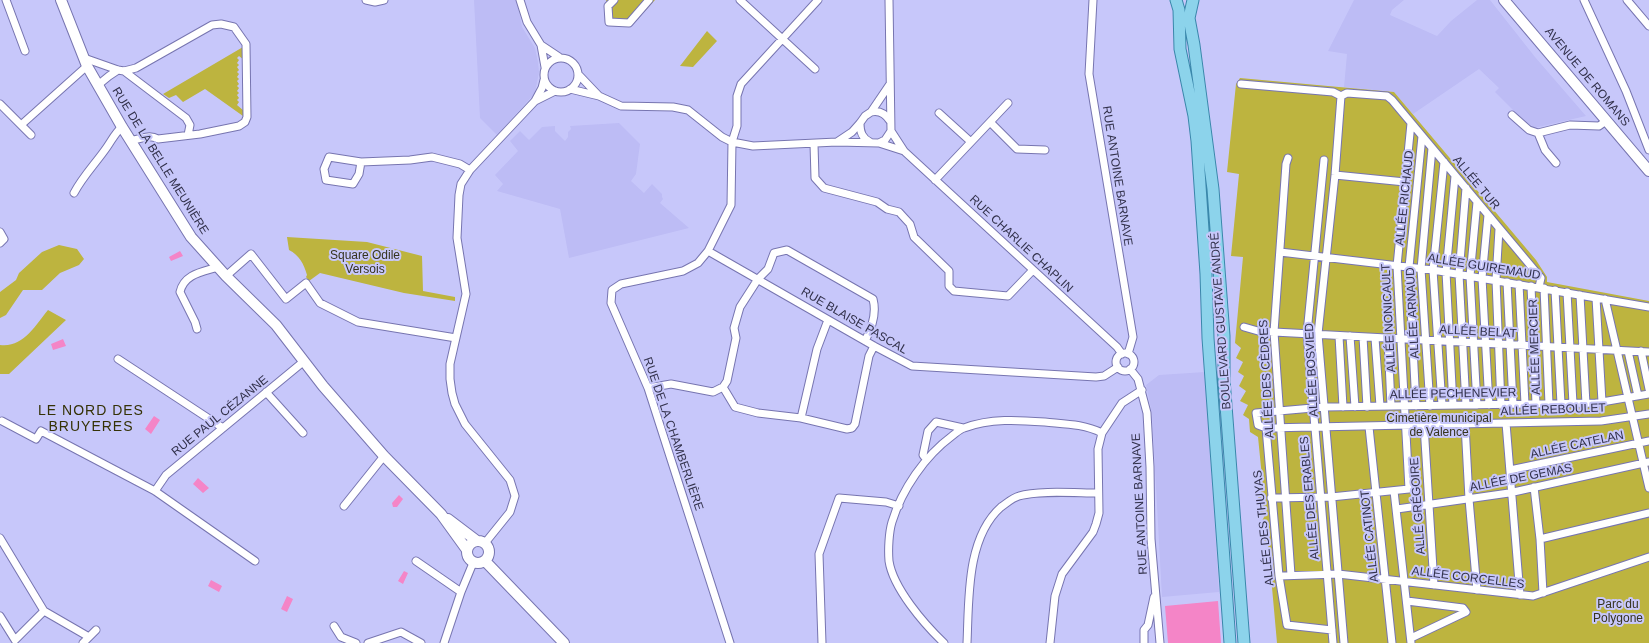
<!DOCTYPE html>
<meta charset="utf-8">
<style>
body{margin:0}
canvas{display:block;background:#c7c7fa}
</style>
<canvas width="1649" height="643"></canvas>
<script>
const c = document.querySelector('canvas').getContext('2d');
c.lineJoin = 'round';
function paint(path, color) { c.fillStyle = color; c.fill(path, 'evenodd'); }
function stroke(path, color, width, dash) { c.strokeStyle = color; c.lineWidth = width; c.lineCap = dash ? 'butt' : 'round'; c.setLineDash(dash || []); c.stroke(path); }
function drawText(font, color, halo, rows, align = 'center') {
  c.font = font + ' Helvetica,sans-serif'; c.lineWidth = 4; c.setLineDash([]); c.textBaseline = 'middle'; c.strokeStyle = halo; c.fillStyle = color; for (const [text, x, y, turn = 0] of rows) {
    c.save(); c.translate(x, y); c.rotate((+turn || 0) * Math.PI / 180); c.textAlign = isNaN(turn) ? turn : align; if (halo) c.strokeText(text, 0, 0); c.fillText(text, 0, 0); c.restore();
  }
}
paint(new Path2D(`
 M474 0H517L522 27 535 48 538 62 539 72 535 93 497 135 480 118Z
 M1354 0H1404L1392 10 1390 15 1437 36 1451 21 1477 0H1490L1535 57 1586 116 1534 128 1515 112 1495 92 1499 88 1479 69 1413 114 1394 92 1344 87 1347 54 1328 51Z
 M619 123 640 144 636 174 631 181 644 193 652 184 662 194V197L663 199 660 203 689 228 569 258 560 209 497 191 503 184 495 175 518 151 510 141 520 131 529 140 542 127 555 126V131L565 141 568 137V132L571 129 570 126Z
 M1205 372 1219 592 1162 597 1152 414 1146 385 1159 375Z`), '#bdbcf5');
paint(new Path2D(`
 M606 0H655L634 23 621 19H612L611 13Z
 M707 31 717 41 693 67 680 66Z
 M243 47 244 60 239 56 237 58 239 60 237 63 239 65 237 67 239 70 237 72 239 74 237 77 239 79 237 81 239 84 237 86 239 88 237 91 239 93 237 95 239 98 237 100 239 102 237 105 244 111 243 116 205 89 183 102 176 95 169 98 163 94Z
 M1240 78 1394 92 1536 260 1547 277V282L1649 301V643H1277L1268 543 1262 539 1267 529 1260 525 1265 515 1260 512 1264 501 1258 498 1263 487 1258 437 1250 432 1249 419 1243 415 1248 405 1240 401 1246 391 1239 386 1244 376 1238 372 1243 362 1236 358 1241 348 1235 343 1243 257 1231 256 1239 174 1227 172 1236 84Z
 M287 237 367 242 422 256 423 291 455 297V301L404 293 320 273 309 281 306 277 307 275C304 264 299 255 289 250Z
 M59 245 77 249 84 259 79 265 60 273 42 290H23L6 315 0 318V292L16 280 19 273 42 252Z
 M48 310 66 320 9 374H0V345C23 348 35 326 48 310Z`), '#bdb43f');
paint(new Path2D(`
 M180 251 183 256 171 261 169 257Z
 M63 339 66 346 53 350 51 344Z
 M154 416 160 420 151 434 145 429Z
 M198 478 209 488 203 493 193 484Z
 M399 495 403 499 397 507H393L392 503Z
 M404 571 408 573 403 584 398 581Z
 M211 580 222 586 219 592 208 586Z
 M287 596 293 599 287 612 281 609Z
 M1218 601 1221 643H1168L1165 606Z`), '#f485c7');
const street = new Path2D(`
 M6 0 25 51
 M366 0 375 2 384 0
 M520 0 527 22 541 45 559 57
 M614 0 608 6 609 22 629 23 649 0
 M740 0 815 69
 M1093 0 1089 74 1133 337 1128 354
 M1584 0 1626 91 1649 150
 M1627 0 1649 26
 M541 45 545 67
 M544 75a17 17 0 1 1 34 0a17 17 0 1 1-34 0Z
 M84 58 118 70 124 71 136 68 212 25 221 24 234 27 246 44 247 117 245 122 239 126 200 134 158 139C149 134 140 139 130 141
 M124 71 186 118 190 125 188 135
 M578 74 599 96
 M1241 84 1333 92 1341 96 1347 93 1387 96 1392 100 1541 278 1539 287
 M98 85 109 76 118 70
 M570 89 599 96 621 106 673 107 688 110 722 137 732 142 753 146 837 142 879 143 885 140 891 131 889 0
 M1341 96 1335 175 1318 334 1344 643
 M535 101 555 91
 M0 104 31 135
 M871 112C879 110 885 113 890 121
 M939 113 971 142
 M1512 115 1529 130 1538 133 1545 150 1556 163
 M990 122 1008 103
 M860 123C860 132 862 138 870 142
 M21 125 87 66
 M891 131 904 151 1117 347 1122 354
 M1538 133 1570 125 1599 126 1606 121
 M837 142 852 132 860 123 865 116 871 112 890 84
 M879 143 904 151
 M814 144 815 178 824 188 877 202 887 209 899 212 910 224 914 237 949 271V286L954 291 1008 296 1033 270
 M1288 158 1286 164 1274 332 1291 575
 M1324 160 1307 333 1333 643
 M361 162 359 174 353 184 326 180 324 169 329 157 361 162 410 160 432 157 460 164 470 170
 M1335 175 1405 182
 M935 180 990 122 1017 149 1045 150
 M74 193C83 176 96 163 107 147 112 140 115 133 122 127
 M1477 202 1470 276 1477 405
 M1488 215 1482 278 1489 405
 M1499 229 1496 280 1501 405
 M0 232 4 239 0 243
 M708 251 874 346 912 366 1096 377 1104 376 1118 367
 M1280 252 1433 270 1649 307
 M226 276 251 254 286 299 306 283 320 303 358 322 456 338
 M1507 282 1513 404
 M1519 284 1525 404
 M1531 286 1536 404
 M1544 288 1549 404
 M1555 290 1561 404
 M1567 292 1573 404
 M1580 295 1586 404
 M1596 298 1602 402
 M1605 299 1649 488
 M828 320 817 349 801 418 847 429 852 428 855 424 869 356 874 346
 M1244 327 1258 331 1274 332 1649 352
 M197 329 195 322 180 292C184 274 202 272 218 267
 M1339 336 1343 407
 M1350 336 1355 407
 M1363 337 1367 407
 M1375 338 1380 406
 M1388 339 1391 406
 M1628 351 1638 396
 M1641 351 1649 389
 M1116 362a9 9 0 1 1 18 0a9 9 0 1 1-18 0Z
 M118 359 223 428
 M1130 369 1138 379 1147 413 1150 467 1151 539 1160 643
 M723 387 735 407 758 413 801 418
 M648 388 671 384 713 392 723 387 727 381 736 338 734 328 740 307 758 279 768 269 774 253 787 250 873 299C877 314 872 328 865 341
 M266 392 303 433
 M1649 394 1596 403 1324 407 1256 413 1258 425 1266 428 1601 421 1649 414
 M1442 405 1433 270 1444 162
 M1453 405 1446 272 1455 176
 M1466 405 1459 274 1466 188
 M1416 406 1409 267 1422 136
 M1430 406 1421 269 1432 148
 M2 421 36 439 41 431 155 491 255 561
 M1506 423 1520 595
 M1465 424 1469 499 1477 590
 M1424 425 1434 585
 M1369 427 1392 643
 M1266 428 1279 576 1287 625 1332 630
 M926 459 923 455 928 431 936 422 963 428
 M1510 470 1649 441
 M1534 487 1540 539 1543 593
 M155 491 166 475 303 362
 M1394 491 1411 643
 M1271 498 1331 497 1409 489 1397 266 1411 123
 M344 506 384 456
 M1397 509 1509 493 1649 462
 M0 538 44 611 89 637
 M1540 539 1649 513
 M485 543 510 512 515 496 510 480 465 424 455 404 452 393 450 379V364L466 294 457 238 459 195 461 184 470 170 535 101 542 88 544 80
 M416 561 461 592
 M1279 576 1338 574 1533 596 1649 557
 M1407 601 1463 608 1466 612 1411 638
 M0 616 15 640 44 611
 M334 626 341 637 356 643
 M83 643 96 630
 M368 643 401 632 421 643
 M444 643 461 592 473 563
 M730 643 648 388 611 303 612 290 621 284 683 271 698 263 708 251 731 205 732 142 737 126V96L741 84 818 0
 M822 643 819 554 839 498 886 502 899 506
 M944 643C924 624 893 588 889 561 888 549 889 532 892 522 902 489 925 456 952 436 956 433 960 429 964 428 990 418 1019 420 1045 422 1065 424 1084 424 1102 433
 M967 643C969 600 966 538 1001 507 1007 503 1012 498 1019 496 1038 490 1077 493 1098 493
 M1050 643 1055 596 1062 574 1093 532 1096 524 1099 513 1098 449 1102 433 1122 403 1142 390
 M1144 643V630L1148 625 1154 597`);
const secondary = new Path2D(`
 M61 0 87 66 122 127 191 237 226 276 276 325 323 386 384 456 441 514 467 550
 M1504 0 1649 171
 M448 519 477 541
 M467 552a11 11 0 1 1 22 0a11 11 0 1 1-22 0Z
 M485 561 564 643`);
const primary = new Path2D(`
 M1176 0 1179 10 1180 49 1194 116 1197 141 1206 274 1208 338 1230 643
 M1193 0 1189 18 1194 45 1213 189 1224 336V379L1244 643`);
stroke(street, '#7775b0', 9);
stroke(secondary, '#7775b0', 12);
stroke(primary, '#3a87ab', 13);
stroke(street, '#fff', 7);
stroke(secondary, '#fff', 10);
stroke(primary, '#8cd3eb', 11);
drawText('12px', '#32314b', '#c7c7fa', [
 ["AVENUE DE ROMANS",1587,77,50],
 ["RUE DE LA BELLE MEUNIÈRE",160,161,58],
 ["RUE ANTOINE BARNAVE",1117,176,81],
 ["ALLÉE TUR",1476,183,50],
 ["ALLÉE RICHAUD",1405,198,-84],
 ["RUE CHARLIE CHAPLIN",1021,244,43],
 ["ALLÉE GUIREMAUD",1484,267,9],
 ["ALLÉE ARNAUD",1413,313,-93],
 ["ALLÉE NONICAULT",1389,318,-93],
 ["RUE BLAISE PASCAL",854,321,30],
 ["BOULEVARD GUSTAVE ANDRÉ",1221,321,-94],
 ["ALLÉE BELAT",1478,332,3],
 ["ALLÉE MERCIER",1535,347,-92],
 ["ALLÉE BOSVIED",1312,370,-93],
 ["ALLÉE DES CÈDRES",1267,379,-93],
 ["ALLÉE PECHENEVIER",1453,394,-1],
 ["ALLÉE REBOULET",1553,410,-2],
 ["RUE PAUL CÉZANNE",220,416,-39],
 ["RUE DE LA CHAMBERLIÈRE",673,434,71],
 ["ALLÉE CATELAN",1577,445,-12],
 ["ALLÉE DE GEMAS",1521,478,-11],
 ["ALLÉE DES ERABLES",1310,498,-95],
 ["RUE ANTOINE BARNAVE",1140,504,-93],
 ["ALLÉ GRÉGOIRE",1418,506,-94],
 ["ALLÉE DES THUYAS",1264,528,-96],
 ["ALLÉE CATINOT",1370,536,-96],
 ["ALLÉE CORCELLES",1468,578,7]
]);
drawText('12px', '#36341e', '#c7c7fa', [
 ["Square Odile",365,256],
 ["Versois",365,270],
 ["Cimetière municipal",1439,419],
 ["de Valence",1439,433],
 ["Parc du",1618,605],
 ["Polygone",1618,619]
]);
c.letterSpacing = '1px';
drawText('14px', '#353206', '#c7c7fa', [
 ["LE NORD DES",91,411],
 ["BRUYERES",91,427]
]);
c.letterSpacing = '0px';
</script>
